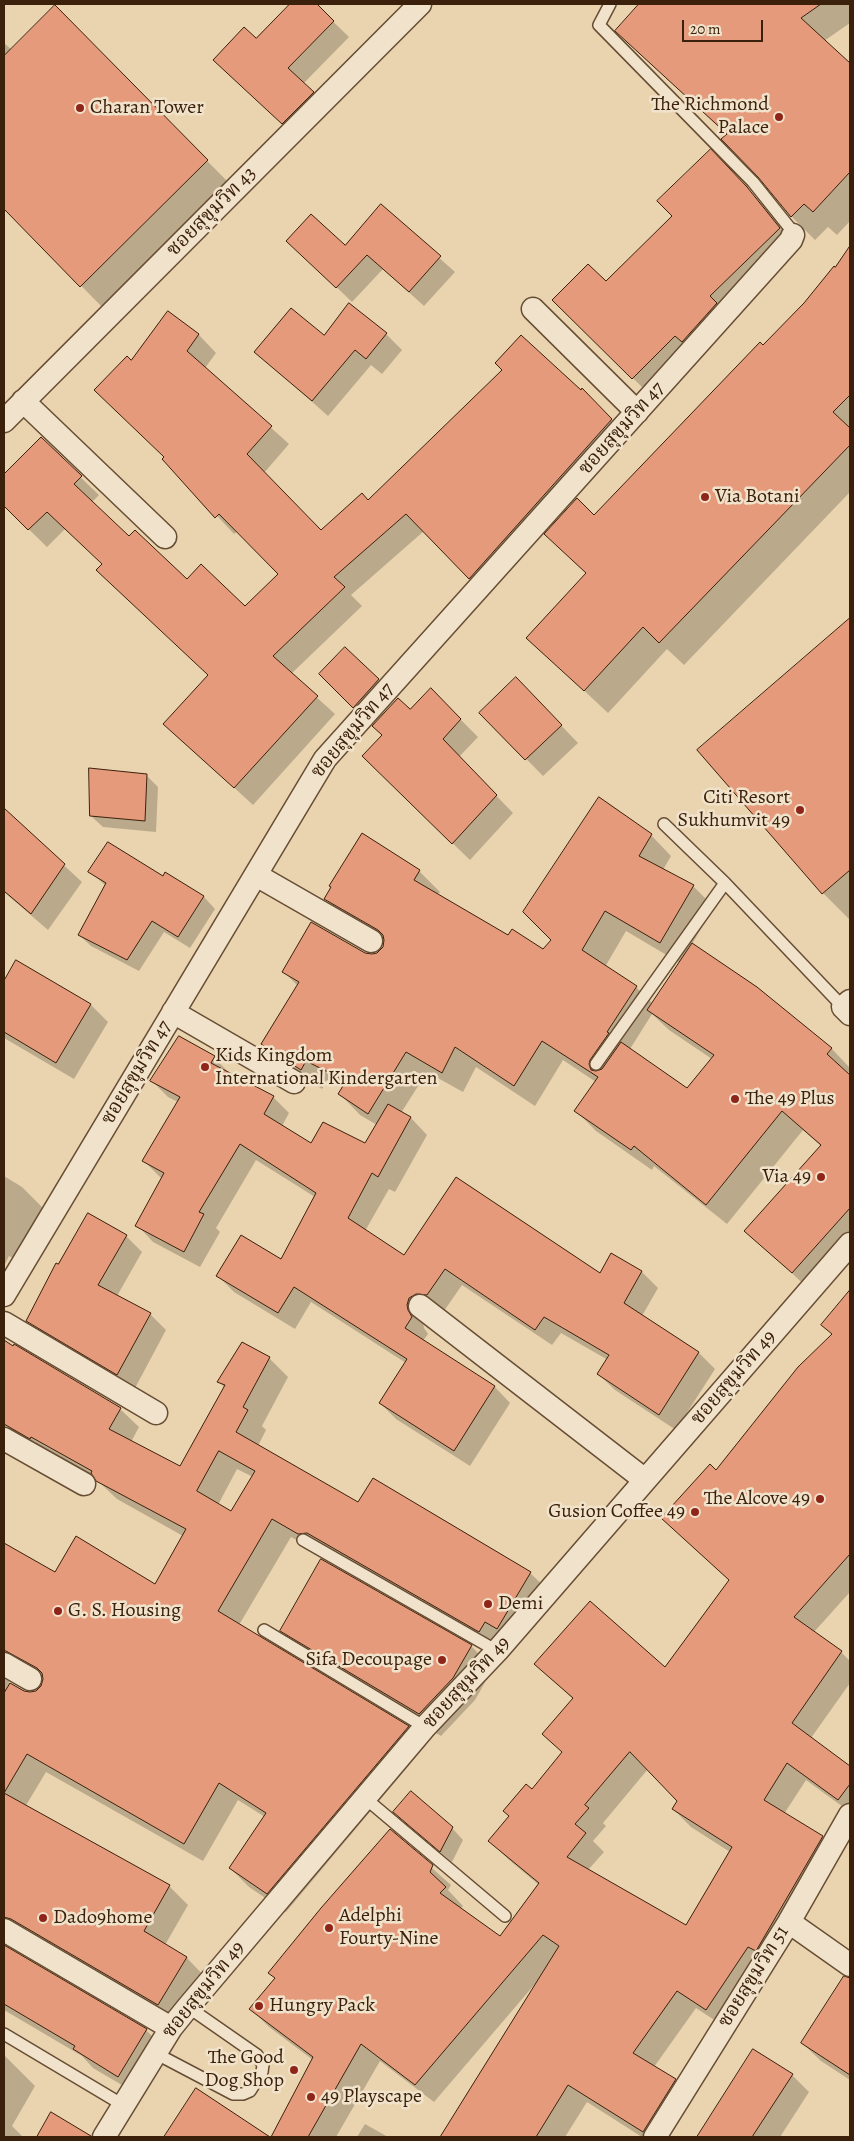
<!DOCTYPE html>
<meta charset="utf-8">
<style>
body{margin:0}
#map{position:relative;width:854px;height:2141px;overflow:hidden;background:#ead4af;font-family:Alegreya,serif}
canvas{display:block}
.frame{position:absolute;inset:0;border:5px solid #3b200b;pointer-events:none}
.scale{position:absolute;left:682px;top:20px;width:81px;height:22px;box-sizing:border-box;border:2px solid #3b200b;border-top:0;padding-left:6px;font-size:15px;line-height:18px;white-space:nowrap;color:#3b200b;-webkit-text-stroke:4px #f1e3cb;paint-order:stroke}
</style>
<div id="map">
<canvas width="854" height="2141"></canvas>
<div class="frame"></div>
<div class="scale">20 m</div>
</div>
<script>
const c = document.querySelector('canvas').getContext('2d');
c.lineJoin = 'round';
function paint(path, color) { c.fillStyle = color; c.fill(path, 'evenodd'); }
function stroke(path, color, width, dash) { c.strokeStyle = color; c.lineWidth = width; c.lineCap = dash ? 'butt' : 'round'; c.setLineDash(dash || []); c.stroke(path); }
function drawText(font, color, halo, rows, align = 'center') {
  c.font = font + ' Alegreya,"Noto Serif Thai",serif'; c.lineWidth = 5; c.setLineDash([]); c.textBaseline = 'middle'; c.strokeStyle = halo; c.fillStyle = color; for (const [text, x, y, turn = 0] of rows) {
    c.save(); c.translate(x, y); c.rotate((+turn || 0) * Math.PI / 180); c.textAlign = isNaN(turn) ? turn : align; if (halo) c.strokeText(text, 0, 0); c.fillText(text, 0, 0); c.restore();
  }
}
paint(new Path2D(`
 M292 4H315L349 37 303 84 328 108 298 138 230 75 256 40Z
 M641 4H850V23L824 41 850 65V221L837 235 828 227 815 240 792 217 727 135 617 30Z
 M55 7 229 183 103 308 4 207V43L12 50Z
 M711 151 764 206 796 246 650 395 554 300 606 283 674 216Z
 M381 206 455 272 424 306 383 269 352 302 303 255 345 247Z
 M850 248V492L684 665 667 649 608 713 528 638 587 574 569 557 594 516 804 304 835 269Z
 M350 305 386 334 402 350 382 374 371 365 328 416 256 352 324 337Z
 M168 313 199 335 216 353 205 368 289 444 264 473 321 532 368 501 600 407 629 438 487 596 424 531 351 595 362 606 291 674 335 714 253 805 165 724 209 676 104 564 65 529 47 547 4 505V476L41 439 99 495 92 502 129 537 187 580 245 608 280 574 238 531 234 534 164 459 166 458 132 362Z
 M850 619V920L823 893 699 751Z
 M345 649 390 692 366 718 321 674Z
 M431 690 478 737 459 757 513 813 470 860 380 773 410 710Z
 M533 696 578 743 543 776 481 713Z
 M146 775 158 787 156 832 103 827 91 816Z
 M4 810 82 882 48 930 4 892Z
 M363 835 419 871 440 892 437 895 508 937 543 951 651 835 671 856 663 870 693 886 714 907 692 944 757 988 832 1049 850 1068 848 1074 850 1076V1252L813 1293 746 1230 821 1146 803 1130 727 1224 654 1166 652 1170 596 1131 576 1111 596 1082 563 1060 535 1106 476 1067 463 1092 427 1072 401 1113 411 1118 427 1135 395 1192 389 1189 365 1231 404 1257 600 1275 612 1254 642 1272 658 1288 642 1316 699 1353 715 1369 676 1430 615 1390 598 1374 608 1360 561 1333 552 1345 462 1285 444 1311 423 1322 424 1328 428 1334 423 1341 494 1386 510 1403 470 1466 396 1419 380 1403 406 1363 311 1302 295 1329 234 1292 218 1276 281 1261 315 1197 256 1160 216 1228 220 1232 200 1267 153 1242 137 1225 162 1179 144 1161 178 1102 168 1097 152 1081 214 1057 230 1074 273 1097 289 1113 282 1126 312 1145H365L377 1125 360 1115 340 1094 343 1088 327 1080 322 1089 283 1064 263 1044 298 986 284 972 364 954 372 955 378 954 384 948 385 942 346 919 326 899ZM626 931 680 963 653 1004 636 987 605 967ZM652 1014 669 1030 712 1059 687 1089 630 1049Z
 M90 872 163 877 166 873 204 897 215 909 190 948 164 932 139 971 91 946 79 935 106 886Z
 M17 961 91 1005 108 1022 74 1079 4 1038V984Z
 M4 1176 22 1187 44 1209 17 1260 9 1256 4 1266Z
 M126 1236 142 1252 117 1296 150 1314 166 1330 134 1390 44 1337 27 1320Z
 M839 1305 850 1315V1442L839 1435 829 1448 850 1467V1592L814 1632 841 1652 850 1661V1683L811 1738 850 1767V1812L806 1780 784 1814 822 1837 840 1855 774 1968 767 1964 725 2027 696 2008 654 2067 675 2080 693 2098 669 2137H642L587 2102 565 2137H441L536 1985 535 1984 434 2102 380 2061 336 2137H272L313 2060 269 2027 251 2009 390 1831 451 1885 448 1890 463 1906 460 1909 501 1937 539 1885 508 1859 490 1841 563 1753 544 1734 573 1699 536 1664 666 1669 730 1581 662 1518 716 1472 833 1335ZM648 1769 678 1801 673 1809 691 1827 730 1852 686 1926 588 1870 604 1852 593 1841 606 1826 603 1823Z
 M7 1344 120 1409 139 1427 131 1442 180 1468 225 1388 219 1382 269 1358 288 1377 262 1426 266 1430 258 1446 359 1504 530 1573 549 1591 516 1647 504 1640 498 1650 291 1537 239 1625 408 1727 426 1745 286 1912 249 1887 230 1868 265 1817 238 1800 203 1861 46 1772 25 1807 169 1886 188 1905 165 1945 187 1958 205 1977 177 2023 11 1942 9 1949 146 2030 165 2049 137 2094 93 2068 82 2056 4 2010V1544L55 1574 156 1585 183 1536 117 1499 100 1483 4 1430V1349ZM237 1469 253 1477 231 1513 218 1505ZM24 1669 44 1679 42 1687 37 1692 29 1693 9 1683 11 1676Z
 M281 1630 471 1646 493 1668 475 1700 441 1736 303 1653Z
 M406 1823 452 1828 463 1840 452 1862Z
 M848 1979H850V2080L821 2061 802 2043Z
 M754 2051 792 2075 809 2092 780 2137H699Z
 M4 2055 35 2086 12 2126 23 2137H4Z
 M197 2090 269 2137H165Z
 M52 2114 91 2137H38Z
 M365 2124 388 2137H357Z`), '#0003');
const building = new Path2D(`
 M290 4H317L334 21 288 68 314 92 282 124 213 60 244 27 256 38Z
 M639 4H821L801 18 850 63V172L813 212 804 204 791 217 758 177 721 139 727 134 615 31Z
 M55 5 208 160 80 287 4 209V56Z
 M711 149 747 187 780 228 710 296 717 303 682 342 675 336 632 379 552 300 588 264 606 281 672 216 657 201Z
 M381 204 441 256 409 292 367 255 336 288 286 241 311 214 345 245Z
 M850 246V395L833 412 850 428V445L659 643 643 627 584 691 526 638 586 573 544 534 577 498 594 515 760 342 763 345 804 303 834 266 835 267Z
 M349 303 387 333 366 359 355 350 312 401 254 352 291 308 324 335Z
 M168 311 199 334 187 351 272 426 247 454 321 530 362 493 368 500 502 370 495 363 521 335 581 390 582 388 612 419 469 579 406 514 334 577 345 587 273 656 318 696 234 788 163 724 208 675 96 570 102 564 47 512 28 530 4 506V474L41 437 82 476 74 484 129 536 135 530 187 579 201 564 245 606 278 574 219 514 215 518 162 459 164 457 94 390 127 356 131 360Z
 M850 618V870L822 894 697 750Z
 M345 647 379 679 353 708 319 674Z
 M516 677 562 725 525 760 479 713Z
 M431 688 461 719 443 739 497 795 452 844 362 756 382 735 372 726 398 698 410 709Z
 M89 768 147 774 145 821 90 816Z
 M599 797 652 834 639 856 694 885 660 943 605 911 582 950 637 986 607 1032 609 1033 590 1060 589 1064 591 1070 596 1071 602 1069 621 1042 687 1088 714 1055 647 1010 692 943 757 987 832 1048 827 1054 850 1075V1208L792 1273 744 1231 821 1145 782 1111 706 1205 634 1146 631 1150 574 1111 598 1077 542 1041 514 1086 455 1047 442 1073 406 1052 368 1114 338 1094 346 1081 306 1061 301 1070 261 1044 299 982 282 972 311 922 365 953 372 954 377 953 383 947 384 940 383 935 378 930 324 899 331 887 329 886 362 833 420 870 414 880 508 935 512 929 543 949 551 940 523 912Z
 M4 808 65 864 31 914 4 891Z
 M108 842 163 876 165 872 204 896 178 937 152 921 127 960 78 935 106 883 88 872Z
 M16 960 91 1004 56 1063 4 1032V981Z
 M179 1036 215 1056 211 1063 274 1096 264 1114 311 1143 323 1122 365 1143 388 1104 411 1117 378 1177 372 1173 348 1218 404 1255 456 1177 600 1273 611 1253 642 1271 624 1303 699 1352 659 1415 597 1374 609 1355 544 1317 535 1330 445 1269 427 1295 416 1294 409 1298 407 1305 408 1310 412 1317 405 1328 495 1386 454 1451 379 1403 407 1359 294 1287 278 1313 216 1276 241 1235 281 1259 316 1193 240 1144 199 1212 204 1214 184 1252 135 1226 164 1173 142 1161 180 1097 150 1081Z
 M88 1213 127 1235 98 1285 151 1313 117 1375 26 1321 56 1263 58 1264Z
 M850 1290V1554L794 1617 842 1651 792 1723 850 1766V1784L838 1800 787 1763 764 1800 823 1836 756 1951 748 1947 706 2010 677 1991 633 2053 676 2079 643 2132 568 2085 536 2137H440L559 1946 543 1935 415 2085 361 2044 308 2137H271L313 2057 249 2009 275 1978 268 1973 321 1908 390 1829 433 1865 430 1872 446 1887 440 1893 500 1936 539 1883 488 1841 509 1816 503 1811 526 1784 532 1789 562 1752 542 1734 573 1698 534 1664 590 1601 665 1667 729 1580 661 1518 710 1464 716 1470 798 1367 832 1334 821 1325ZM630 1752 677 1801 672 1809 732 1847 686 1925 567 1857 586 1833 575 1824 589 1808 585 1805Z
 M4 1340 13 1346 14 1344 121 1408 109 1429 180 1466 225 1385 217 1382 242 1342 270 1357 243 1407 248 1410 236 1432 358 1502 373 1478 531 1572 497 1629 485 1622 479 1632 307 1533 298 1534 272 1519 218 1611 409 1726 267 1894 229 1868 266 1813 219 1783 184 1844 27 1754 4 1793V1693L10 1683 24 1691 30 1692 36 1691 41 1686 43 1679 42 1673 37 1668 4 1650V1543L55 1572 76 1536 155 1584 186 1529 96 1481 91 1473 92 1471 31 1437 30 1439 4 1424ZM219 1451 255 1471 231 1511 197 1491Z
 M321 1559 472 1645 453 1678 419 1714 280 1631Z
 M411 1791 453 1827 440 1852 393 1812Z
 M4 1793 170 1885 144 1931 187 1957 158 2005 11 1919 4 1917Z
 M4 1945 147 2029 118 2077 73 2049 75 2046 4 2004Z
 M844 1976 850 1978V2075L801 2043Z
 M753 2049 793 2074 752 2137H697Z
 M196 2088 270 2137H164Z
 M51 2112 91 2136V2137H37Z`);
paint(building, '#e59a7b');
stroke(building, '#3b200b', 1);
const service = new Path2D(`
 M610 4 599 25 753 182 793 232V235
 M664 824 725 883 843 1007
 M596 1064 725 883
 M303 1540 497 1651
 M264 1630 425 1727
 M365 1798 505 1916
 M4 2034 123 2105
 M155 2053 233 2094H243L250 2091 262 2072 263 2065 257 2055 188 2007`);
const minor = new Path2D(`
 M533 309 637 412
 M23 401 165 537
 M4 421 420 4
 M256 875 371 941
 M850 1001 843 1007 850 1014
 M173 1012 294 1082
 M4 1295 325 759 791 240 793 235
 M420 1306 645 1480
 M4 1323 156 1413
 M4 1439 84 1484
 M4 1664 30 1679
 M789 1922 850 1965
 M4 1930 171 2028
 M104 2137 171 2028 188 2007 425 1727 497 1651 850 1244
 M655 2137 789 1922 850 1815`);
stroke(service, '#674d34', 14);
stroke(minor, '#674d34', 25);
stroke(service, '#f1e3cb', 11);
stroke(minor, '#f1e3cb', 22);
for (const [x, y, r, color] of [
 [80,108,5,"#8f2418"],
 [779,117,5,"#8f2418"],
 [705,497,5,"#8f2418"],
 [800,810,5,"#8f2418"],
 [205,1067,5,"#8f2418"],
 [735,1099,5,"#8f2418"],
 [821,1177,5,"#8f2418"],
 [820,1499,5,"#8f2418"],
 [695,1512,5,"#8f2418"],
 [488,1604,5,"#8f2418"],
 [58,1611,5,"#8f2418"],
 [442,1660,5,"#8f2418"],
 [43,1918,5,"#8f2418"],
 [329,1928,5,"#8f2418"],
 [259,2006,5,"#8f2418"],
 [294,2070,5,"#8f2418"],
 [311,2097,5,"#8f2418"]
]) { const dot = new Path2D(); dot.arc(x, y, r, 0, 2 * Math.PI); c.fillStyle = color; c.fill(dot); stroke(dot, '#f1e3cb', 2); }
drawText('20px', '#3b200b', '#f1e3cb', [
 ["The Richmond",769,105,"right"],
 ["Palace",769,128,"right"],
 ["Charan Tower",90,108],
 ["Via Botani",715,497],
 ["Citi Resort",790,798,"right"],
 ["Sukhumvit 49",790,821,"right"],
 ["Kids Kingdom",215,1056],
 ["International Kindergarten",215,1079],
 ["The 49 Plus",745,1099],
 ["Via 49",811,1177,"right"],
 ["The Alcove 49",810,1499,"right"],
 ["Gusion Coffee 49",685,1512,"right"],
 ["Demi",498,1604],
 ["G. S. Housing",68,1611],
 ["Sifa Decoupage",432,1660,"right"],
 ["Adelphi",339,1916],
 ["Fourty-Nine",339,1939],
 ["Dado9home",53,1918],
 ["Hungry Pack",269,2006],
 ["The Good",284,2058,"right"],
 ["Dog Shop",284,2081,"right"],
 ["49 Playscape",321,2097]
], 'left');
drawText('20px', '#3b200b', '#f1e3cb', [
 ["ซอยสุขุมวิท 43",212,212,-45],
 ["ซอยสุขุมวิท 47",622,429,-48],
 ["ซอยสุขุมวิท 47",353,731,-50],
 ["ซอยสุขุมวิท 47",137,1073,-59],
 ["ซอยสุขุมวิท 49",734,1378,-49],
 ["ซอยสุขุมวิท 49",467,1683,-47],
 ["ซอยสุขุมวิท 51",754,1977,-58],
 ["ซอยสุขุมวิท 49",204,1990,-51]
]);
</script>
